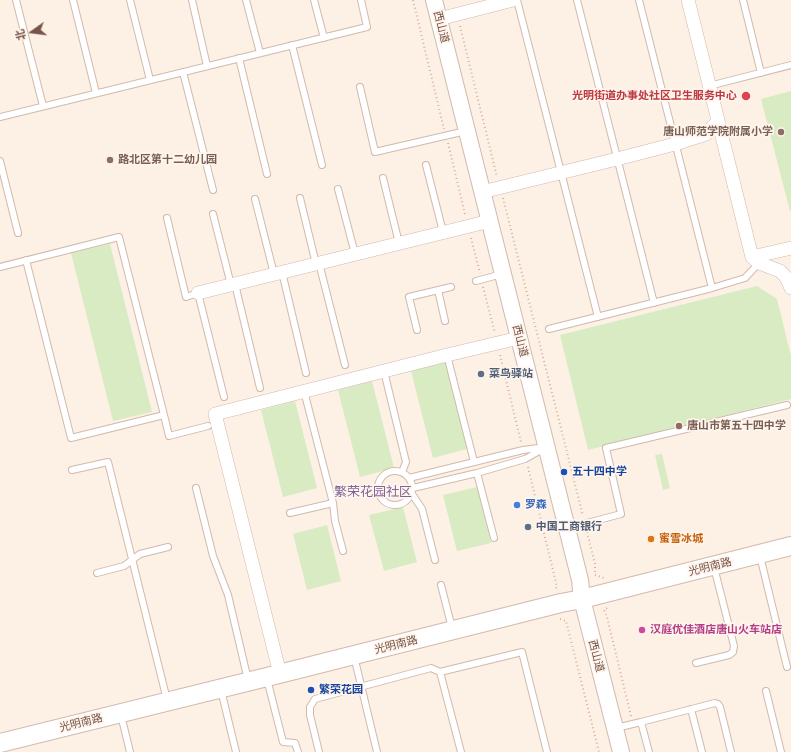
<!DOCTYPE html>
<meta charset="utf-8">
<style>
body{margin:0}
#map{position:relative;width:791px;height:752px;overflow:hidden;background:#fdf1e5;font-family:Cabin,"Noto Sans SC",sans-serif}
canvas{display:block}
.north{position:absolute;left:12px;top:12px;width:40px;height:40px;-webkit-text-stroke:3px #fff5ec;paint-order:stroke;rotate:256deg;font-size:11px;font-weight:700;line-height:16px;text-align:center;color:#765449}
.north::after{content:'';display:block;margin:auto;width:14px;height:18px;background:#765449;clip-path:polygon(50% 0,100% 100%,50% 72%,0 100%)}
</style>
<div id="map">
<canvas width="791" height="752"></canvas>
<div class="north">北</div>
</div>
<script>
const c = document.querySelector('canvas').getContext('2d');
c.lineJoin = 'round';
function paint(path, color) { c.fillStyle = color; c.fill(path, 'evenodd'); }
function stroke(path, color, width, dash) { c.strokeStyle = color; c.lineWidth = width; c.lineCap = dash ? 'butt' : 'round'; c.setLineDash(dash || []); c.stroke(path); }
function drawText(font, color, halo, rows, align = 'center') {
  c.font = font + ' Cabin,"Noto Sans SC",sans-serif'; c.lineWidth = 3.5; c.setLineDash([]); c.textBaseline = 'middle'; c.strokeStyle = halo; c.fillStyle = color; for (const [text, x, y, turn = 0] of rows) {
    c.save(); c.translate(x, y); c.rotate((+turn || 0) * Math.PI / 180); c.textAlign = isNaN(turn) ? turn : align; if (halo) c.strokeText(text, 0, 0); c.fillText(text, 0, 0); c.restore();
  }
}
paint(new Path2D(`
 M791 91V211H790L761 99Z
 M110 244 152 412 113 421 71 253Z
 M757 286 777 299 791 356V399L588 450 560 335Z
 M445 362 467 449 433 458 411 371Z
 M372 381 394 468 360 477 338 390Z
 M295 401 317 488 283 497 261 410Z
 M662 454 670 488 663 490 655 455Z
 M477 487 491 543 457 551 443 495Z
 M403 507 417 562 384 571 369 515Z
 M327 525 341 581 307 590 293 534Z`), '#d8ebc3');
const service = new Path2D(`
 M16 0 43 106
 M73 0 96 93
 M130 0 150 80
 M192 0 207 66
 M246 0 260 53
 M314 0 324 38
 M517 0 598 317
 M577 0 654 303
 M639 0 712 288
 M743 0 761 73
 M292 45 322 165
 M239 58 267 174
 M183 72 213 190
 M709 86 791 65
 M360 87 375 152 466 131
 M0 117 367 27 361 0
 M0 161 18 233
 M426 165 443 232
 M383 178 399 243
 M338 189 355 254
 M300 198 316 264
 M255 199 274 274
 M213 214 231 285
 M167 218 186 297 198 293 224 397
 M319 263 345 365
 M0 267 119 237 164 415 71 438 26 260
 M282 272 306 373
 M476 281 502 274
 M235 284 260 388
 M438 290 445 321
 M549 329 712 288 745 278 759 263
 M417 330 409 297 451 287
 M447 355 474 462
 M384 371 406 462 402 472
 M304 391 333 503 335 521 343 551
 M164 415 169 436 208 426
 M72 470 108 462 167 700
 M378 488a17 17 0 1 1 34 0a17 17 0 1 1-34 0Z
 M477 473 494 538
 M409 478 523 450 546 447
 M196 488 213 556 228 595 248 680
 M413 488 477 473 525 459 543 449
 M412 494 422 509 435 560
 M290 513 333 503
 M568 528 621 514 606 448 787 405
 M760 556 787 667
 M97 573 124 566 140 554 168 547
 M441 585 452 628
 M354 656 377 752
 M696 663 729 655 733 652 734 646 714 567
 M440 672 461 752
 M267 679 283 742 295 743 298 752
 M221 690 236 752
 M766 691 781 752
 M691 709 702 752
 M121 715 130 752
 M641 722 715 703 718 704 720 707 731 752
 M616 728 641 722 649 752
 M319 752 310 715V707L315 699 431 668 440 672 522 652 547 752`);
const minor = new Path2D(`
 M688 0 752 257 759 263 780 271 786 277 791 288
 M439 19 513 0
 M482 192 617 159 675 144 706 134 718 121
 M752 257 791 248
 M198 293 490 221
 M280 674 215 414 447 355 519 338`);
const tertiary = new Path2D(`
 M434 0 580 580 582 599 621 752`);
const secondary = new Path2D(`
 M0 743 267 677 561 603 582 599 791 546`);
stroke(service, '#d1b9ad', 8);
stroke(minor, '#d1b9ad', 14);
stroke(tertiary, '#d1b9ad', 18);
stroke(secondary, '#d4b8ab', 20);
stroke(new Path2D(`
 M413 0 444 129
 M460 26 497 177
 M448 143 465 214
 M503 198 583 516
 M471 238 480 273
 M483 287 495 333
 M500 355 521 442
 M528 467 557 587 554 590
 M587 532 595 564V575L604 578
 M607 608 604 610 607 617 631 716
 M560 619 566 621 599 752`), '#d8ae9f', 2, [1, 3]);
stroke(service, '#fff', 6);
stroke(minor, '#fff', 13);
stroke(tertiary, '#fff', 16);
stroke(secondary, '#fff', 18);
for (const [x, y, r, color] of [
 [746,96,5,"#e0444e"],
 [781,132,4,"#8d6e63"],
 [110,160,4,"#8d6e63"],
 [481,374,4,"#5c6f8a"],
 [679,426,4,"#8d6e63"],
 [564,472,4,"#1a4fb4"],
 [517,505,4,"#3f7fe0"],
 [528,527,4,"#5c6f8a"],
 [651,539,4,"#e8710a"],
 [642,630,4,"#d1479c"],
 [311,690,4,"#1a4fb4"]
]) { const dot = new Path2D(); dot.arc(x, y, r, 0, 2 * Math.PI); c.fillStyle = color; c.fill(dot); stroke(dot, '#fff5ec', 1.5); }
drawText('11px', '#765449', '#fff5ec', [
 ["西山道",441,27,76],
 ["西山道",520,341,76],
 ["光明南路",710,567,-14],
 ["光明南路",396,645,-14],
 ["西山道",596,656,76],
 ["光明南路",81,723,-14]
]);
drawText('bold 11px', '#be3a42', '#fff5ec', [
 ["光明街道办事处社区卫生服务中心",737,96]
], 'right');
drawText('bold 11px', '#785e54', '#fff5ec', [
 ["唐山师范学院附属小学",773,132,"right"],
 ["路北区第十二幼儿园",118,160],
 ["唐山市第五十四中学",687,426]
], 'left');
drawText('bold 11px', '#4e5e75', '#fff5ec', [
 ["菜鸟驿站",489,374],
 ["中国工商银行",536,527]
], 'left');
drawText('bold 11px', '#164399', '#fff5ec', [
 ["五十四中学",572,472],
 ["繁荣花园",319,690]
], 'left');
drawText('bold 11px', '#366cbe', '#fff5ec', [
 ["罗森",525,505]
], 'left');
drawText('bold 11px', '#c56008', '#fff5ec', [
 ["蜜雪冰城",659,539]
], 'left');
drawText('bold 11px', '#b23c85', '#fff5ec', [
 ["汉庭优佳酒店唐山火车站店",650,630]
], 'left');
drawText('13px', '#81659a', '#fff5ec', [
 ["繁荣花园社区",373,492]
]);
</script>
